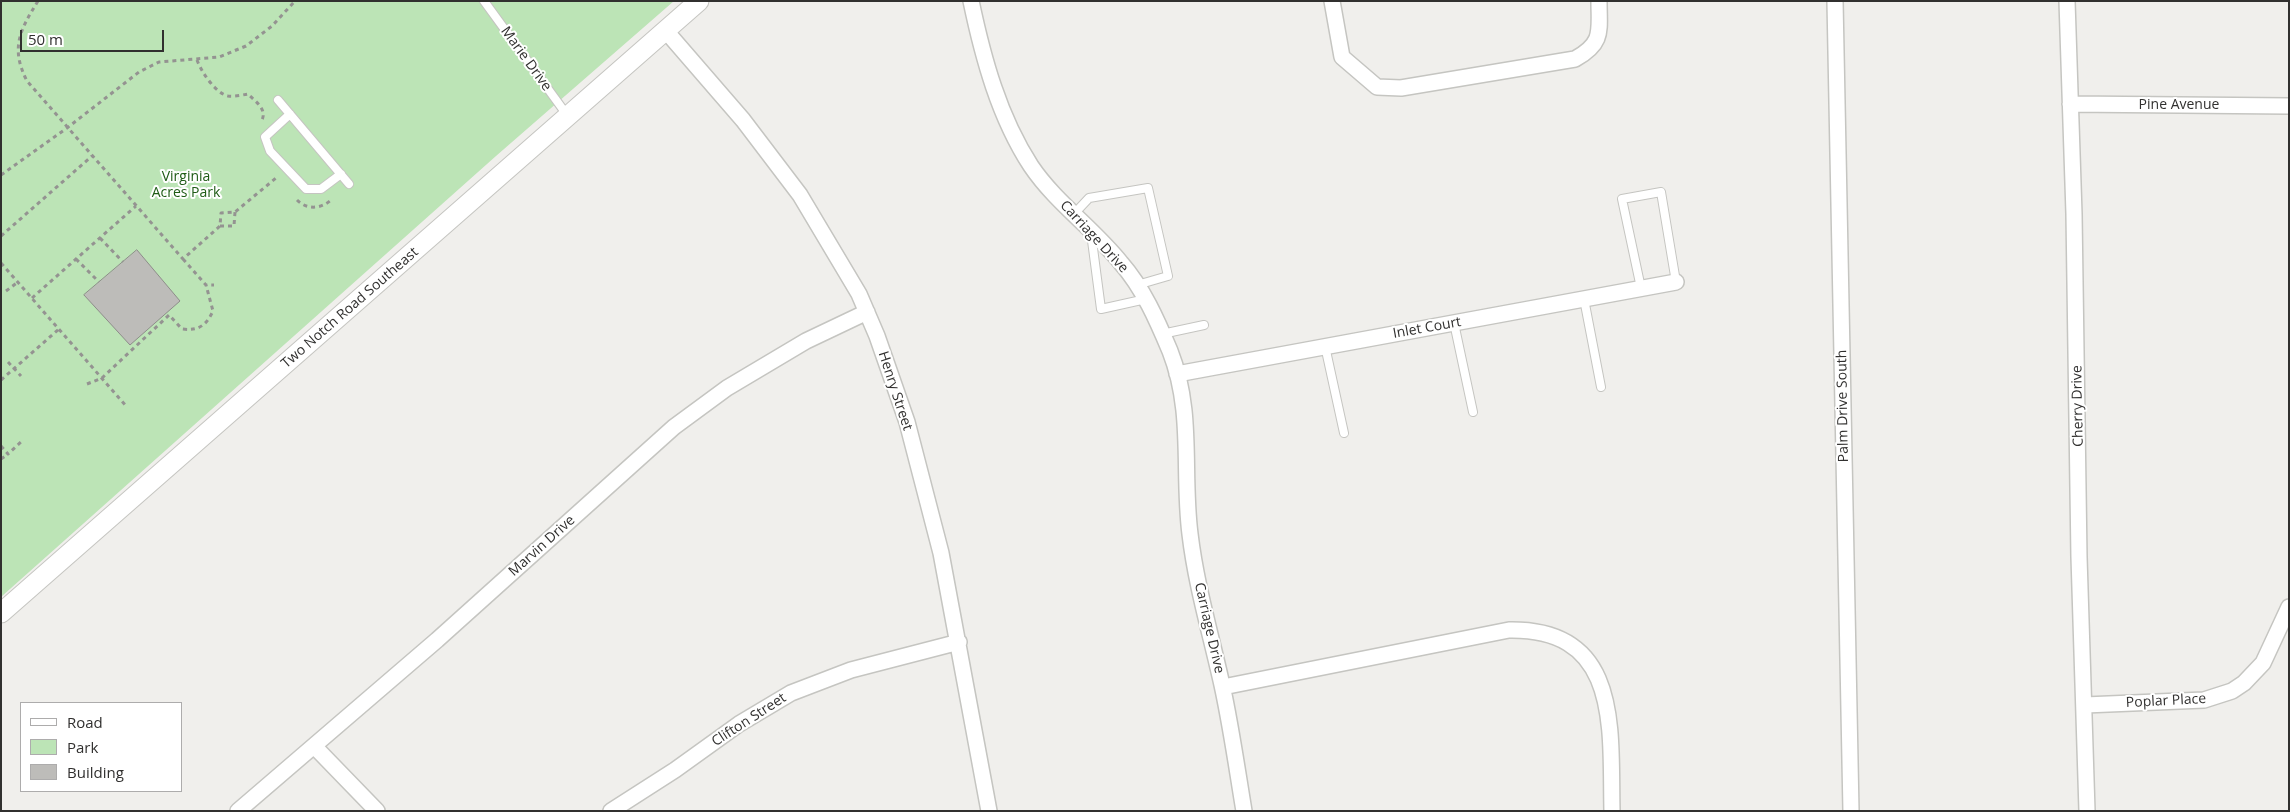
<!DOCTYPE html>
<style>
body{margin:0}
#map{position:relative;width:2290px;height:812px;overflow:hidden;background:#f0efec;font-family:"Open Sans",sans-serif}
canvas{display:block}
.frame{position:absolute;inset:0;border:2px solid #31302f;pointer-events:none}
.legend{position:absolute;left:20px;top:702px;width:162px;height:90px;box-sizing:border-box;background:#fff;border:1px solid #adacac;margin:0;padding:6px 9px;list-style:none;font-size:15px;color:#31302f}
.legend li{display:flex;align-items:center;gap:10px;height:25px}
.legend b{width:25px;border:1px solid #adacac}
.scale{position:absolute;left:20px;top:30px;width:144px;height:22px;box-sizing:border-box;border:2px solid #31302f;border-top:0;padding-left:6px;font-size:15px;line-height:18px;white-space:nowrap;color:#31302f;-webkit-text-stroke:4px #fff;paint-order:stroke}
</style>
<div id="map">
<canvas width="2290" height="812"></canvas>
<div class="frame"></div>
<ul class="legend">
<li><b style="height:6px;background:#fff"></b>Road</li>
<li><b style="height:14px;background:#bce4b6"></b>Park</li>
<li><b style="height:14px;background:#bdbcb9"></b>Building</li>
</ul>
<div class="scale">50 m</div>
</div>
<script>
const c = document.querySelector('canvas').getContext('2d');
c.lineJoin = 'round';
function paint(path, color) { c.fillStyle = color; c.fill(path, 'evenodd'); }
function stroke(path, color, width, dash) { c.strokeStyle = color; c.lineWidth = width; c.lineCap = dash ? 'butt' : 'round'; c.setLineDash(dash || []); c.stroke(path); }
function drawText(font, color, halo, rows, align = 'center') {
  c.font = font + ' "Open Sans",sans-serif'; c.lineWidth = 4; c.setLineDash([]); c.textBaseline = 'middle'; c.strokeStyle = halo; c.fillStyle = color; for (const [text, x, y, turn = 0] of rows) {
    c.save(); c.translate(x, y); c.rotate((+turn || 0) * Math.PI / 180); c.textAlign = isNaN(turn) ? turn : align; if (halo) c.strokeText(text, 0, 0); c.fillText(text, 0, 0); c.restore();
  }
}
paint(new Path2D(`
 M1 1H674L496 156 1 597Z`), '#bce4b6');
const building = new Path2D(`
 M137 250 180 301 130 345 84 295Z`);
paint(building, '#bdbcb9');
stroke(building, '#8e8d8a', 1);
const service = new Path2D(`
 M484 1 567 115
 M278 100 349 184
 M290 114 265 137 270 151 306 189H321L341 174
 M1073 215 1089 198 1148 188 1168 276 1137 285
 M1091 233 1101 309 1146 299
 M1641 288 1622 199 1661 192 1676 282
 M1584 299 1601 387
 M1454 323 1473 412
 M1162 334 1204 325
 M1325 346 1344 433`);
const minor = new Path2D(`
 M971 1C983 58 999 117 1031 166 1056 203 1093 228 1121 263 1143 288 1157 320 1170 351 1194 412 1182 471 1190 534 1196 585 1211 635 1222 685 1231 726 1237 769 1244 811
 M1332 1 1342 57 1377 87 1401 88 1575 59C1604 43 1599 31 1599 1
 M1835 1 1851 811
 M2067 1 2074 214 2079 557 2087 811
 M666 31 743 120 800 195 859 294 877 336 907 422 941 553 989 811
 M2070 104 2289 106
 M1177 374 1676 282
 M1223 687 1509 630C1622 628 1610 730 1612 811
 M2085 705 2204 700 2232 691 2244 683 2263 663 2289 607
 M314 746 377 811
 M238 811 437 640 674 427 727 388 806 341 867 312
 M611 811 675 770 739 724 791 693 851 670 959 642`);
const tertiary = new Path2D(`
 M1 613 699 1`);
stroke(service, '#c5c5c1', 10);
stroke(minor, '#c5c5c1', 18);
stroke(tertiary, '#c5c5c1', 21);
stroke(new Path2D(`
 M38 1C20 30 10 48 27 81L183 259 220 226 221 213 235 212 276 178
 M197 60C201 71 215 93 228 96 234 97 242 95 248 94 256 102 267 109 262 120
 M1 175 67 128 139 72 159 62 219 57 246 46 272 26 295 1
 M297 200C307 210 321 209 331 200
 M220 226H234L235 212
 M1 236 92 156
 M100 238 123 262
 M76 259 99 282
 M183 259 206 285H214
 M1 263 127 407
 M6 291 18 282
 M32 298 136 206
 M8 362 21 376
 M1 380 59 329
 M87 384 102 378 169 315 182 329C198 331 206 326 213 311L206 285
 M1 446 8 454 21 442
 M1 459 8 454`), '#949391', 3, [4, 4]);
stroke(service, '#fff', 8);
stroke(minor, '#fff', 15);
stroke(tertiary, '#fff', 19);
drawText('14px', '#31302f', '#fff', [
 ["Marie Drive",526,59,54],
 ["Pine Avenue",2179,105],
 ["Carriage Drive",1094,237,47],
 ["Two Notch Road Southeast",350,308,-41],
 ["Inlet Court",1427,328,-10],
 ["Henry Street",895,391,72],
 ["Palm Drive South",1843,406,-91],
 ["Cherry Drive",2078,406,-91],
 ["Marvin Drive",542,546,-42],
 ["Carriage Drive",1209,628,77],
 ["Poplar Place",2166,701,-3],
 ["Clifton Street",749,720,-33]
]);
drawText('14px', '#1e5b15', '#fff', [
 ["Virginia",186,177],
 ["Acres Park",186,193]
]);
</script>
